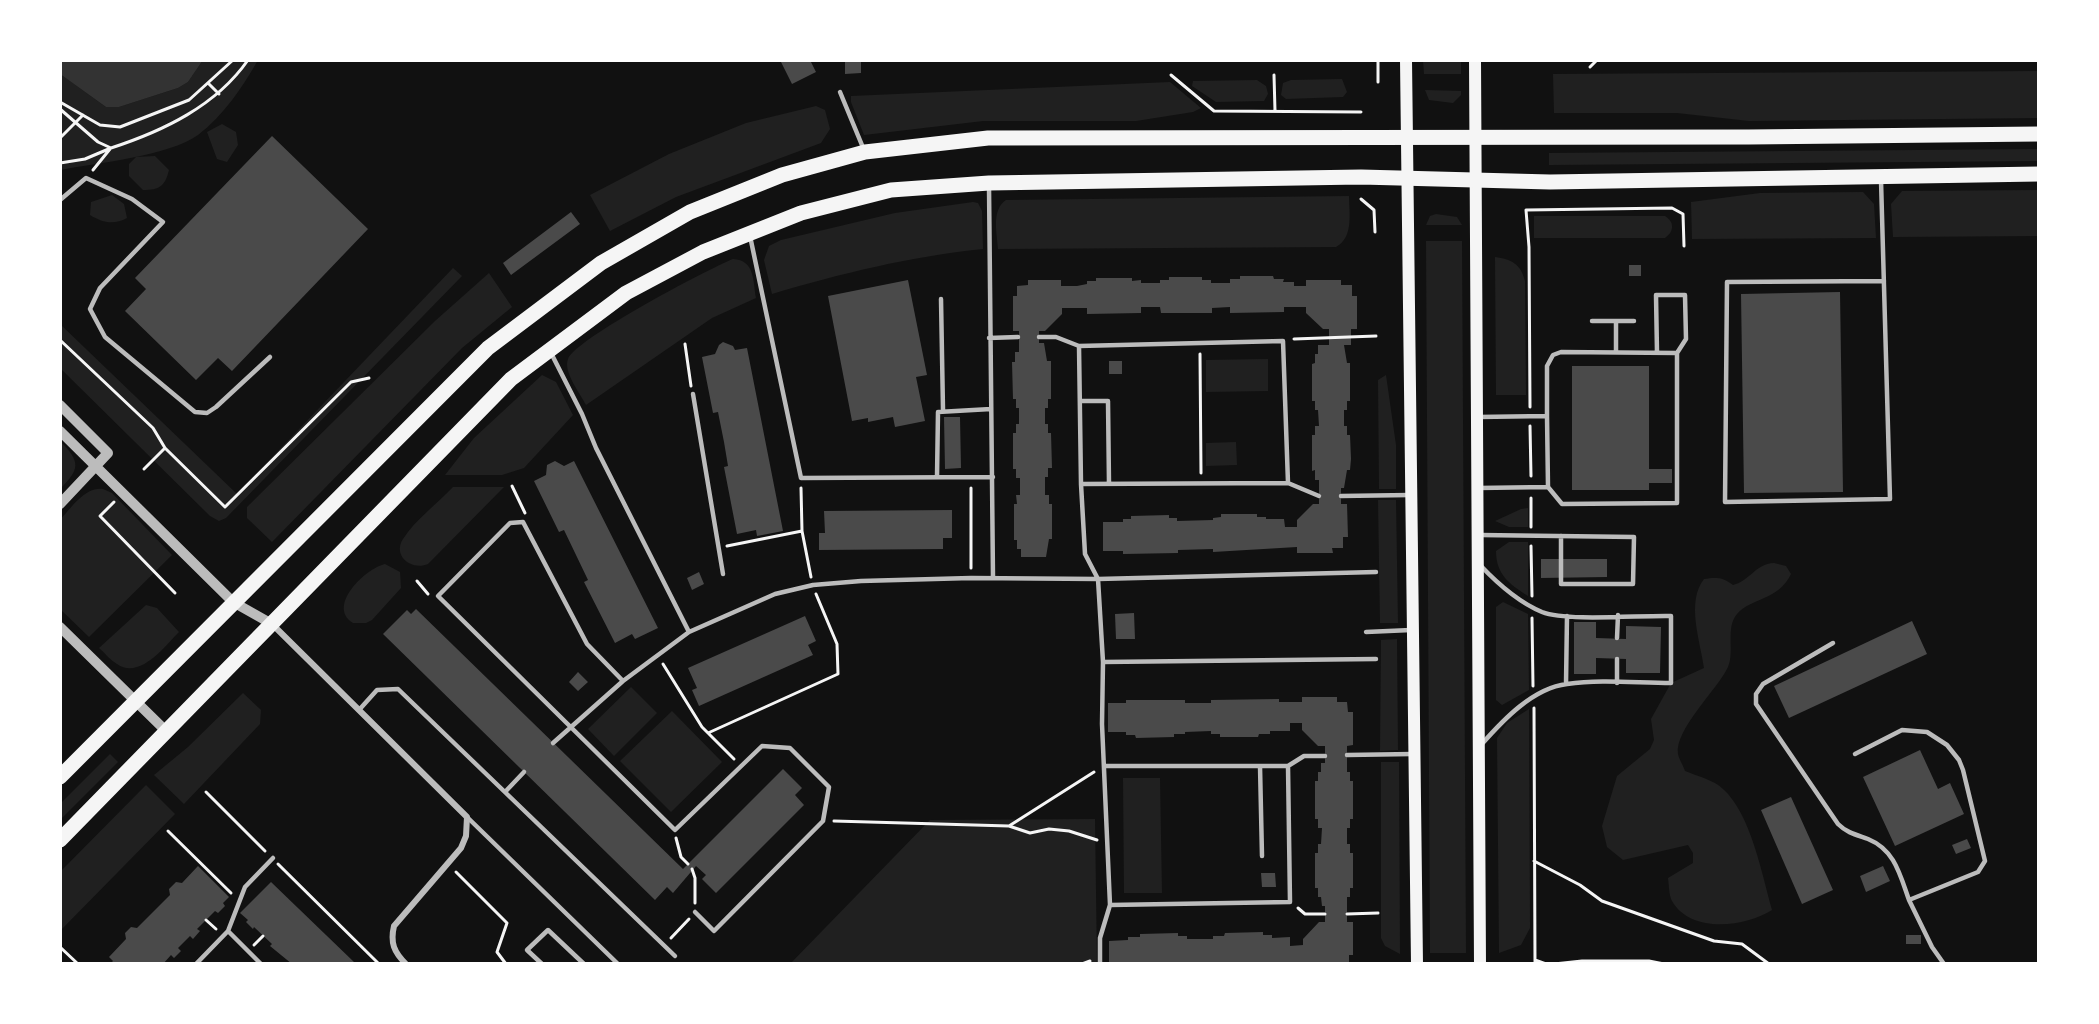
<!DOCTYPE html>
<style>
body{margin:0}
#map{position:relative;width:2099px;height:1024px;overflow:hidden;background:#111;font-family:Ubuntu,sans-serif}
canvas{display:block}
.frame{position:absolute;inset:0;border:62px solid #fff;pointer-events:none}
</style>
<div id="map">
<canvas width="2099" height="1024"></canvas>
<div class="frame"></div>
</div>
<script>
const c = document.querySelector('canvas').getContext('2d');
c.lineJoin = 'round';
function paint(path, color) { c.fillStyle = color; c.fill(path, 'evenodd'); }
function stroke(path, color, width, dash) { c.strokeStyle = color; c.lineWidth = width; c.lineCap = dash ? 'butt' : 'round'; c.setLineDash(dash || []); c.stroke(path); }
paint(new Path2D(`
 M203 60H258C242 88 224 115 198 135 169 156 96 163 60 170V74L106 107H119L178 88 188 82Z
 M1423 60H1461V74H1424Z
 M2039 71V118L1749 121 1677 113H1554L1553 74Z
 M1342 79 1347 92 1343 97 1286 99 1281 95 1283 83 1291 80Z
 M1257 80 1266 86 1268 94 1264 101 1216 102 1192 86 1193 81Z
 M1170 82 1201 108 1193 112 1136 121H983L864 135 851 102V96Z
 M1425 90 1461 91V95L1453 103 1429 100Z
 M816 106 825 110 830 129 821 143 676 197 610 231 590 195 669 154 746 123Z
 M222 124 236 132 238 145 227 162 217 159 207 132Z
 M2039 149V161L1549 165V153Z
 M155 156 169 170C165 186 160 190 143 190L129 176V164L136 157Z
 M2039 190V236L1893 237 1891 204 1902 191Z
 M1863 192 1874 204 1876 238 1692 239 1691 202 1760 193Z
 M112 195 124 204 127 218C114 225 103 223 90 215L91 202Z
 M1349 196C1349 213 1354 237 1336 247L998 249C997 233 991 210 1006 200Z
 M973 202 978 203 982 211 983 249C908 257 843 273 772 294L764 260 769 246 781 240 895 213Z
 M1436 214 1457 217 1462 225H1426L1430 216Z
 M1534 216H1665C1675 222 1674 232 1665 238H1534Z
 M1426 241H1462L1466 953H1430Z
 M1495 257C1511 259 1521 264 1525 281L1526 395H1496Z
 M733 259C755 260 753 281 756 298L712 318 586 405C580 393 563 372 568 359 575 339 708 269 733 259Z
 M453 268 462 276 226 518 219 521 210 516 60 368V324L237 494Z
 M489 273 512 307 462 348 272 542 247 518V507L435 321Z
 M1268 359V391L1206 392V360Z
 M542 375 556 382 573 415 524 468 502 475H445L474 438Z
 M1386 375 1396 445V489H1379L1378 380Z
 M60 441C81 462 80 469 60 489Z
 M1236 442 1237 465 1206 466V443Z
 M453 487H504L428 564C412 571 392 556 403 539 415 520 438 503 453 487Z
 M103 489 112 493 172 555 89 637 60 609V520C72 507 85 487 103 489Z
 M1378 500H1396L1398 623H1380Z
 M1528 508V527H1509L1495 521 1521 509Z
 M1509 542H1528V596C1509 584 1496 574 1496 551Z
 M1774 563 1786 566 1791 574C1778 601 1752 597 1737 614 1725 628 1735 652 1728 667 1718 689 1674 730 1678 754 1679 759 1683 765 1685 771 1697 776 1714 780 1723 789 1751 814 1762 875 1772 910 1745 927 1691 934 1672 901 1669 896 1669 885 1668 878L1693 863V853L1688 845 1623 860 1607 847 1602 826 1617 776 1650 749 1654 740 1651 719 1671 683 1704 668C1700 640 1686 602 1704 579 1716 577 1723 577 1733 585 1750 581 1755 564 1774 563Z
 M385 564 400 572 401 588 372 620 366 623H353C326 606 366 568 385 564Z
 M1503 602 1528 614 1529 690 1502 705 1496 700V607Z
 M146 605 157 608 179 632C165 646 140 680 117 664 110 660 105 653 99 648Z
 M1397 639 1398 750 1380 751 1381 640Z
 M631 687 657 713 614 756 588 729Z
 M243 693 261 710 260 724 184 804 154 775 188 747Z
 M1529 709 1530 928 1521 945 1499 953 1497 738 1507 723Z
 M672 711 722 762 671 812 620 761Z
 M110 754 118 762 60 820V804Z
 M1381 762H1399L1400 954 1385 946 1381 938Z
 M1123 778H1160L1162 893H1124Z
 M146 785 175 814 60 931V872Z
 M1095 819 1097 964H790L930 820Z`), '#202020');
paint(new Path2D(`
 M60 60H203L188 82 178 88 119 107H106L60 74Z`), '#333');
paint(new Path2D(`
 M780 60H810L816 72 792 84Z
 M845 60H861V73L845 74Z
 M272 136 368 229 232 371 218 358 196 380 125 311 146 289 135 278Z
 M571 212 580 224 511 275 503 263Z
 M1629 265H1641V276H1629Z
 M1240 276H1273L1274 279H1284L1283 282H1294V286H1306V280H1341V285H1352V296H1357V329H1351V345H1344L1347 363H1350V401H1347V410H1344V426H1347V435H1350L1351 459 1350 470H1347L1344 488H1341V504H1347L1348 537H1343V548H1332L1333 553H1297V547L1213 552V549L1178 550V553L1123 554V551H1103V522H1123V519H1131V516L1169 515V518H1177V521L1213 520V518L1221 517V514H1257V517H1266V519H1284L1285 527H1297V520L1313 504H1319V480H1315V470L1312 471V435H1315V426H1319L1318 410H1315V401H1312V364L1315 363V354H1318V345H1329V329H1323L1306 313V307H1284V312L1230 313V307L1212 308V313H1161L1160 307H1141V313L1087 314V308H1062V314L1045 331H1039V343H1044L1047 361H1051V399H1048V408H1045V424H1048V433H1051L1052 468H1048V477H1045V495H1049V504H1052V539H1049L1046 557H1021V549H1017V540H1014V504H1017L1016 495H1020V478H1016V469H1013V433H1016V424H1019V408H1016V399H1013L1012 362H1015V352H1019V331H1013V296H1017V286L1028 285V280H1061V286H1077L1087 284V281H1096V278H1132V281L1141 280V283H1160V280H1169V277H1202V280H1211V283H1230V279H1240Z
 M908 280 927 375 916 377 925 421 895 427 893 417 868 422V418L852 421 828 296Z
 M1840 292 1843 492 1744 493 1741 294Z
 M723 342 733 346 735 350 747 348 783 531 757 536 756 530 737 534 724 467 728 466 724 442 718 412 713 413 702 357 715 354 719 345Z
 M1109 361H1122V374H1109Z
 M1572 366H1649V469H1672V483H1649V490H1572Z
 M944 417H960L961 468 945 469Z
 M555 461 564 466 574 461 658 628 635 639 632 634 615 643 584 582 588 580 564 530 559 532 534 481 546 475 547 465Z
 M952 510V538H943V549L819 550V533H825L824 511Z
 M1541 559H1607V577L1541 578Z
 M699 572 704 584 692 590 687 578Z
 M416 609 683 869 783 769 802 788 795 795 804 805 716 893 702 879 706 875 696 866 673 893 667 887 655 900 383 634 407 610 411 614Z
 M1134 613 1135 639H1116L1115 614Z
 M805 616 816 641 808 645 813 655 699 706 692 690 697 688 688 668Z
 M1912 621 1927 654 1789 718 1774 686Z
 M1574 622H1596V638L1626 639V626L1661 627 1660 673H1626V659L1596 658V674H1574Z
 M578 672 588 682 578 691 569 682Z
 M1302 697H1337V702H1347L1348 712H1353V745L1347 746V772H1350V781H1353V819H1350V828H1347V844H1350V853H1353V888H1350V897H1347V922H1353V955H1349V964H1109V941L1128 940V937H1140V934L1178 933V936H1187V939H1213V936H1224L1225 933 1263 932V935H1272V938L1290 937V946L1303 945V939L1319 922H1325V906H1322L1321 897H1318V888H1315V853H1318V844H1321L1322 828H1318V819H1315V781H1318V772H1321V763H1325V746H1318L1302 730V723H1290V731H1270V734H1259L1258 737H1220V734H1211V731L1185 732V734H1174V737L1136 738 1135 735H1126V732H1108V703H1126V700H1185V703H1211V700L1279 699V702H1302Z
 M1920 750 1938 789 1950 783 1964 814 1895 846 1863 777Z
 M1791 797 1833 890 1802 904 1761 810Z
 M1967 839 1971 848 1956 854 1952 845Z
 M198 866 229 897 223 903 225 906 218 913 215 911 197 929 200 931 193 939 190 936 178 948 181 951 174 958 171 955 163 964H110L113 961 109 957 126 939 125 933 131 927 137 928 170 895 169 889 176 882 182 883Z
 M1883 866 1890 881 1866 892 1860 876Z
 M1261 873H1275L1276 887H1262Z
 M271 882 354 962 352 964H292L270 946 272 944 254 927 253 929 246 922 248 920 240 913Z
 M1906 935H1921V944H1906Z`), '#4a4a4a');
stroke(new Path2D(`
 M1378 60V82
 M1590 67 1597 60
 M1171 75 1214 111 1361 112
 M1274 75 1275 111
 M209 84 219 94
 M60 102 100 125 120 127 189 100 233 60
 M60 109 98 142 111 148C163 131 216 106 248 60
 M60 138 83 115
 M60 163 85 159 111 148
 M93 170 110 149
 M1361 199 1374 210 1375 232
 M1294 339 1376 336
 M60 340 153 428 165 448
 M685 344 691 386
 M1200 354 1201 473
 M1530 407 1529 247 1526 210 1672 208 1683 214 1684 246
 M1530 426 1531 476
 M144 469 165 448 225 507 351 382 369 378
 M512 486 525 513
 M801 488 802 531 811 577
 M971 488V568
 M1531 498V527
 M114 502 100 516 175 593
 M727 546 802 531
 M1531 546 1532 596
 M417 581 428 594
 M1532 618 1533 686
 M663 664 702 727 734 759
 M1534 708 1535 964
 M708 733 838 674 837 644 816 594
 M206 792 265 851
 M834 821 1009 826 1094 772
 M1009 826 1030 833 1049 829 1069 831 1097 840
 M168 831 231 893
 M676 838 681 857 688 864
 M1534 861 1580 885 1602 901 1714 941 1742 944 1769 964
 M278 864 379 964
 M692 869 695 878V903
 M456 872 507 923 497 952 506 964
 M1298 908 1305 914H1325
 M1347 914 1378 913
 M206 920 216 929
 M671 938 689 919
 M254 945 263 936
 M60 947 78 964
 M1535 960 1546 964
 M1082 964 1090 961
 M1554 964 1582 961H1649L1664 964`), '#f5f5f5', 3);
stroke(new Path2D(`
 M840 92 864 150
 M1881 180 1890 499 1725 502 1727 282 1884 281
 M989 186 993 578
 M60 200 86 178 132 199 163 222 100 288 90 309 105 337 195 412 207 413 216 407 270 357
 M750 236 801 478 993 477
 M941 299 943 410
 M1592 321H1634
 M1616 321V352
 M1039 337H1056L1079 346 1283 341 1288 483 1081 484
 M989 338 1018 337
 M1079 346 1081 484 1085 554 1098 579 1103 662 1102 724 1110 905 1100 938V964
 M551 353 582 414 596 448 689 632
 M1657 353 1656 295H1685L1686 339 1677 353
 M693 394 723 574
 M1080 401H1108L1109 484
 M1547 416V366L1553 355 1561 352 1677 353V503L1562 504 1548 487
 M937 477 938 412 991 409
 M1288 483 1319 496
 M1478 488 1548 487 1547 416 1478 417
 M1341 496 1410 495
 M1480 535 1634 537 1633 584H1561V536
 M1480 565C1497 583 1518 602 1542 612 1568 622 1640 615 1671 616V683C1637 683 1601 679 1567 684 1533 688 1503 720 1481 745
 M1366 632 1411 630
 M1617 638 1618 615
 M1833 643 1763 684 1756 694V704L1838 824C1847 833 1857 835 1868 839 1895 850 1900 875 1909 900
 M1103 662 1376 659
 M623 681 587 644 523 522 510 523 438 596 675 830 762 746 790 748 829 787 823 821 714 931 695 912
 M1617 683V659
 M1566 684 1567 616
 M359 710 377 690 398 689 675 956
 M553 743 623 681 689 632 775 594 813 585 861 581 971 578 1098 579 1376 572
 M1855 754 1902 730 1927 732 1947 745 1959 760 1963 770 1985 861 1978 872 1909 900 1932 947 1944 964
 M1347 755 1413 754
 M1104 766H1288L1290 902 1110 905
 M1260 766 1262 856
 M1288 766 1304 756H1325
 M505 792 524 772
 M467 817 618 964
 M228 931 261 964
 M196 964 228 931 245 887 273 858
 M542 964 527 950 548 930 584 964`), '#bcbcbc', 4.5);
stroke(new Path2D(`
 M272 624 467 817 466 836 461 848 394 926C390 943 394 952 406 964`), '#bcbcbc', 6);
stroke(new Path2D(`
 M60 405 108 453 60 504
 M60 431 233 602 272 624
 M60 627 167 732`), '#bcbcbc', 10);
stroke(new Path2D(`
 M1406 60 1417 964
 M1475 60 1480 964`), '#f5f5f5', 12);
stroke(new Path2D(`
 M60 777 488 348 601 263 690 212 782 175 865 152 988 138 1749 137 2039 134
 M60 840 511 379 626 293 703 252 801 213 891 190 989 183 1361 177 1550 182 2039 174`), '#f5f5f5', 15);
</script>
